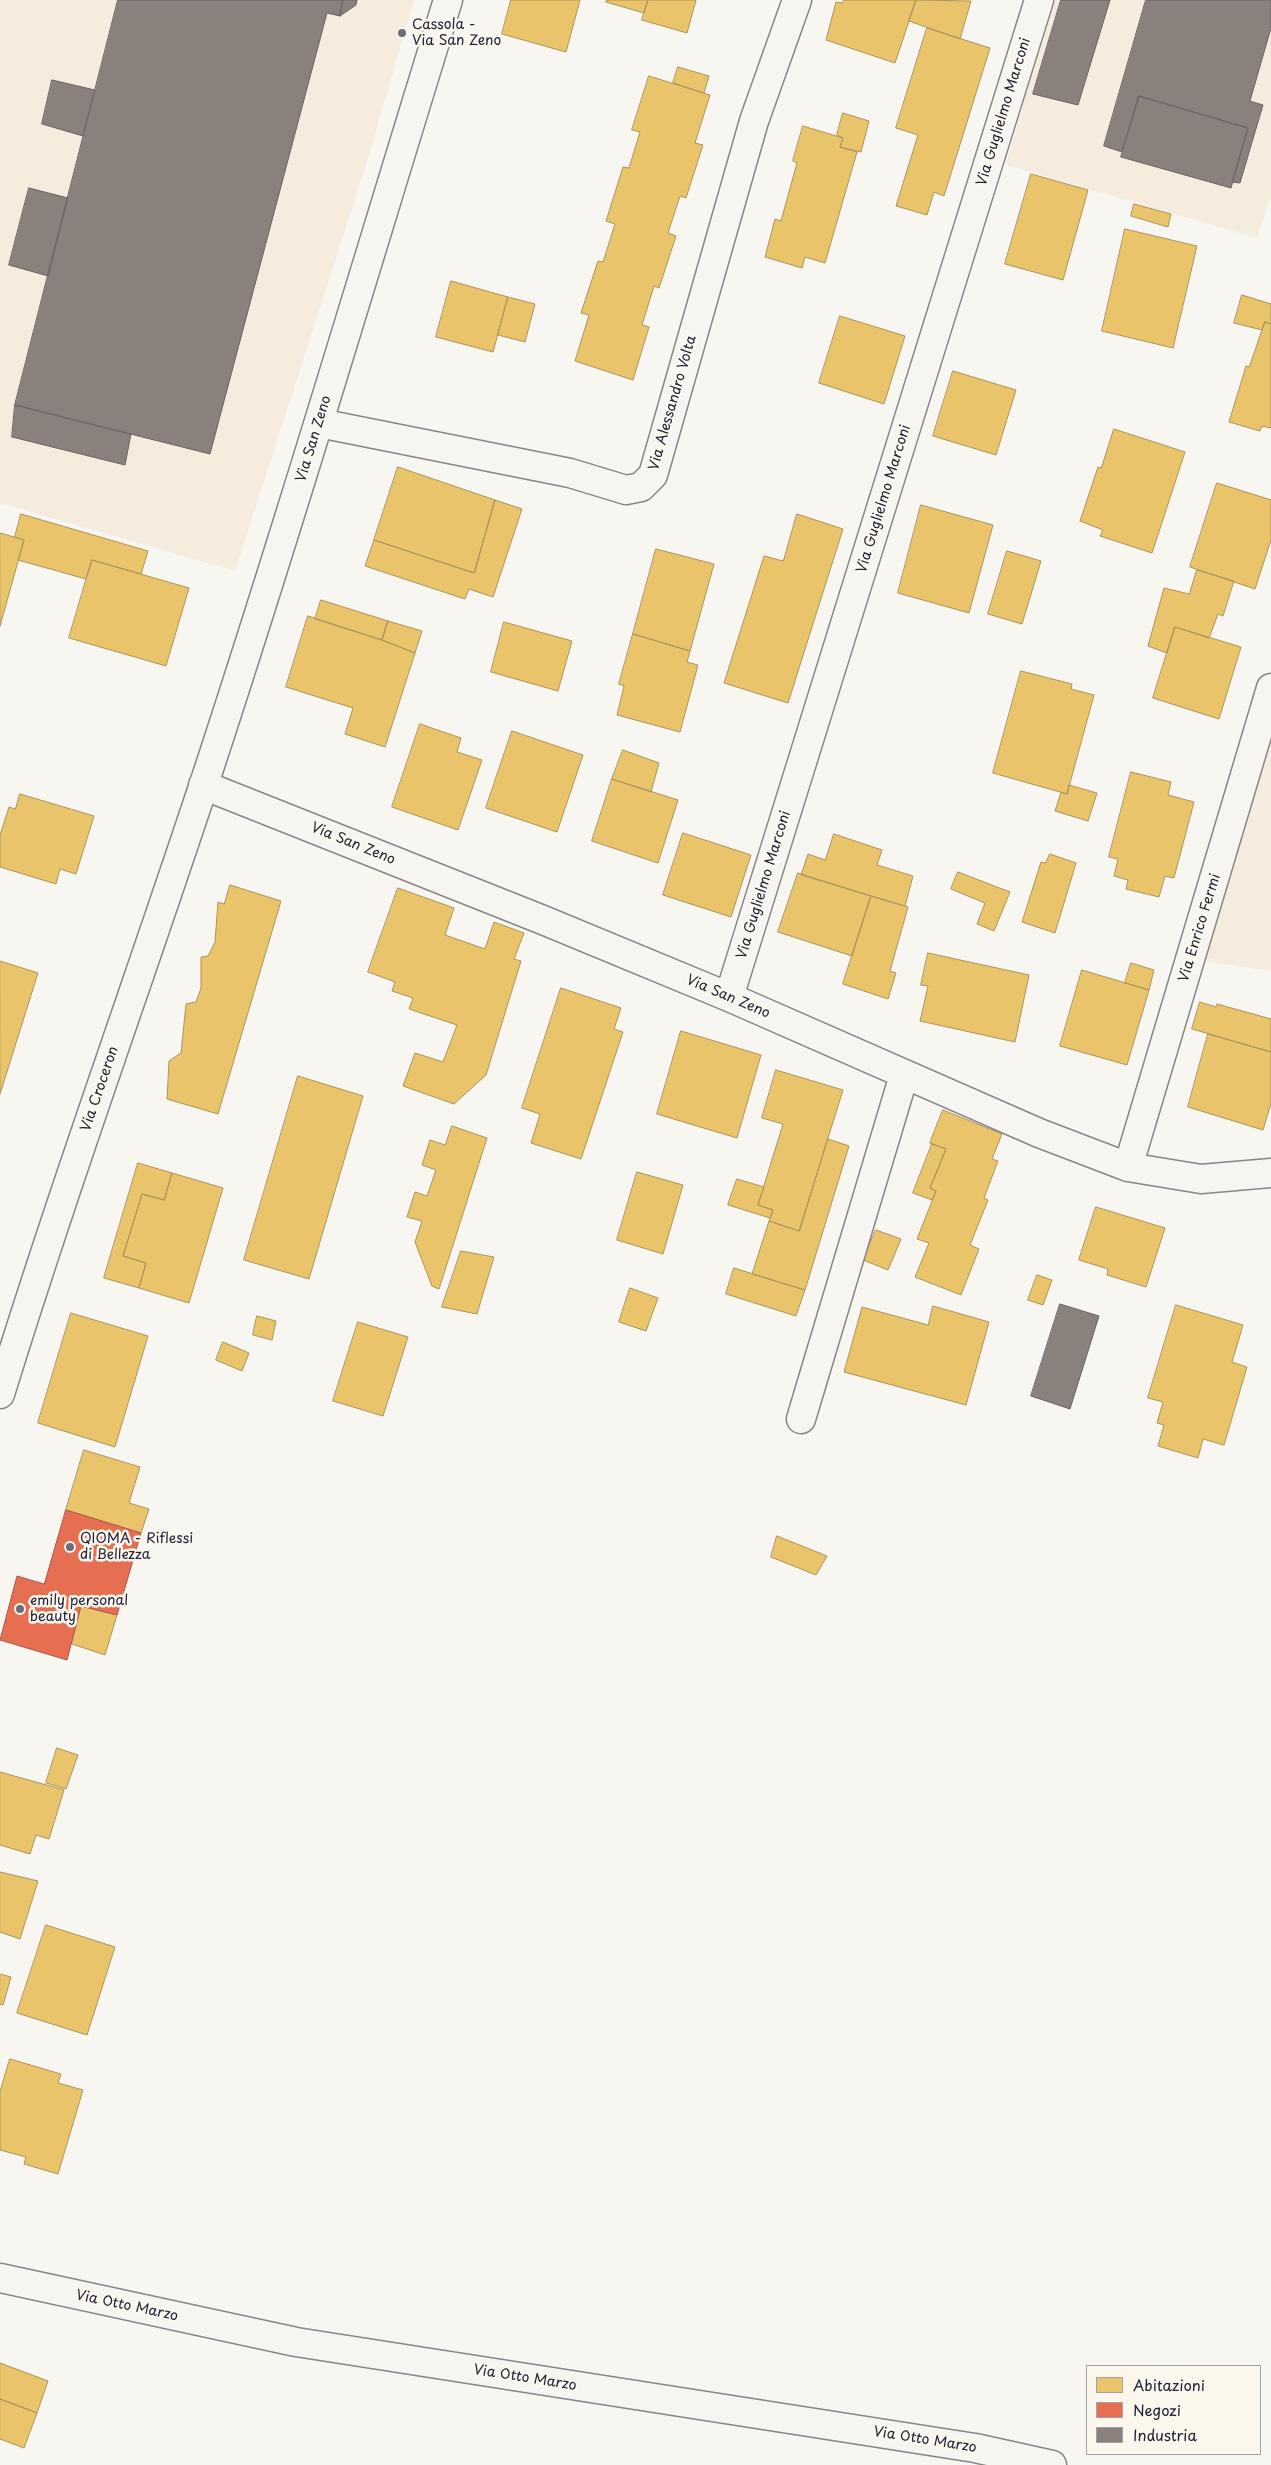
<!DOCTYPE html>
<style>
body{margin:0}
#map{position:relative;width:1271px;height:2465px;overflow:hidden;background:#f8f6f0;font-family:"Playpen Sans",sans-serif}
canvas{display:block}
.legend{position:absolute;left:1086px;top:2365px;width:175px;height:90px;box-sizing:border-box;background:#fbf7ec;border:1px solid #a4a2a5;margin:0;padding:6px 9px;list-style:none;font-size:15px;color:#22223b}
.legend li{display:flex;align-items:center;gap:10px;height:25px}
.legend b{width:25px;border:1px solid #a4a2a5}
</style>
<div id="map">
<canvas width="1271" height="2465"></canvas>
<ul class="legend">
<li><b style="height:14px;background:#e9c46a"></b>Abitazioni</li>
<li><b style="height:14px;background:#e76f51"></b>Negozi</li>
<li><b style="height:14px;background:#8a817c"></b>Industria</li>
</ul>
</div>
<script>
const c = document.querySelector('canvas').getContext('2d');
c.lineJoin = 'round';
function paint(path, color) { c.fillStyle = color; c.fill(path, 'evenodd'); }
function stroke(path, color, width, dash) { c.strokeStyle = color; c.lineWidth = width; c.lineCap = dash ? 'butt' : 'round'; c.setLineDash(dash || []); c.stroke(path); }
function drawText(font, color, halo, rows, align = 'center') {
  c.font = font + ' "Playpen Sans",sans-serif'; c.lineWidth = 5; c.setLineDash([]); c.textBaseline = 'middle'; c.strokeStyle = halo; c.fillStyle = color; for (const [text, x, y, turn = 0] of rows) {
    c.save(); c.translate(x, y); c.rotate((+turn || 0) * Math.PI / 180); c.textAlign = isNaN(turn) ? turn : align; if (halo) c.strokeText(text, 0, 0); c.fillText(text, 0, 0); c.restore();
  }
}
paint(new Path2D(`
 M0 0H414L367 162 235 571 0 503Z
 M1053 0H1271V196L1257 238 1006 165Z
 M1271 722V971L1200 961Z`), '#f5ecde');
const homes = new Path2D(`
 M511 0H580L566 52 502 34Z
 M607 0H648L644 13 606 2Z
 M648 0H696L687 33 642 20Z
 M844 0H916L895 63 826 40 836 2 842 3Z
 M916 0 971 1 960 39 909 21Z
 M927 28 990 48 944 196 934 192 927 215 896 206 918 135 896 128Z
 M678 67 709 76 704 93 673 83Z
 M649 76 710 95 695 143 703 145 686 198 680 196 668 233 676 236 659 288 654 286 642 325 649 327 633 380 575 361 589 315 581 313 598 261 603 262 615 224 606 221 623 167 629 168 640 132 632 130Z
 M843 113 869 121 861 152 840 147 843 138 837 135Z
 M803 126 843 138 840 147 857 152 825 263 805 257 802 268 765 257 775 219 781 221 797 163 793 161Z
 M1031 174 1088 190 1063 280 1005 264Z
 M1134 204 1171 214 1168 227 1131 216Z
 M1125 229 1197 246 1173 348 1102 331Z
 M451 281 508 297 493 352 436 337Z
 M1242 295 1271 304V324L1265 322 1262 330 1234 323Z
 M508 297 535 304 525 342 498 335Z
 M840 316 905 336 884 404 819 383Z
 M1265 322 1271 324V428L1262 426 1260 431 1229 422 1246 366 1249 367Z
 M953 371 1016 390 996 455 933 436Z
 M1114 429 1185 452 1152 553 1100 536 1103 530 1080 521 1098 467 1101 468Z
 M398 467 495 500 474 573 374 540Z
 M1217 483 1271 500V540L1255 589 1190 567Z
 M495 500 522 509 493 597 469 589 465 599 365 566 374 540 474 573Z
 M921 505 993 525 969 613 898 593Z
 M21 514 148 551 141 574 92 560 86 579 18 560 24 540 15 537Z
 M797 514 843 529 788 703 724 683 764 556 783 561Z
 M0 533 24 540 0 626Z
 M656 549 714 564 690 651 633 634Z
 M1007 551 1041 561 1022 624 988 614Z
 M92 560 189 588 166 666 69 638Z
 M1197 570 1234 581 1223 616 1218 614 1209 638 1175 627 1167 653 1148 646 1164 588 1189 594Z
 M321 600 388 621 382 640 315 619Z
 M308 616 382 640 415 653 385 747 345 734 353 708 286 687Z
 M388 621 422 631 415 653 382 640Z
 M504 622 572 641 558 691 491 672Z
 M1175 627 1241 647 1219 719 1153 698Z
 M633 634 690 651 687 662 698 665 680 732 617 715 624 686 619 684Z
 M1021 671 1072 684 1071 689 1094 695 1067 794 993 773Z
 M420 724 461 738 457 752 482 760 458 830 392 807Z
 M512 731 583 755 557 832 486 808Z
 M623 750 659 763 651 792 612 779Z
 M1131 772 1171 782 1168 795 1194 802 1174 878 1165 876 1159 897 1126 889 1128 880 1114 876 1118 859 1109 857Z
 M612 779 678 800 658 863 592 841Z
 M1069 785 1097 793 1088 821 1055 811 1061 792 1067 794Z
 M20 794 94 816 76 874 60 869 56 884 0 867V835L9 807 15 809Z
 M683 833 751 855 731 917 663 895Z
 M834 834 882 850 877 865 913 876 905 906 801 875 808 854 825 860Z
 M1050 854 1076 863 1055 933 1022 922 1041 862 1045 863Z
 M958 872 1010 892 994 931 977 924 985 903 951 889Z
 M798 873 871 896 852 956 778 932Z
 M230 885 281 901 218 1114 167 1099 169 1061 181 1053 186 1004 196 1002 201 988V957L208 956 215 942 218 902 224 904Z
 M398 888 454 908 445 935 485 949 494 922 524 933 514 959 521 961 486 1075 454 1104 403 1086 415 1053 443 1062 457 1025 409 1009 413 998 392 991 395 982 368 972Z
 M871 896 908 907 890 971 896 973 888 999 843 984Z
 M928 953 1029 975 1015 1042 920 1021 928 986 921 985Z
 M0 961 38 973 0 1094Z
 M1131 963 1154 970 1149 990 1125 983Z
 M1082 970 1149 990 1127 1065 1060 1046Z
 M561 988 621 1008 614 1029 623 1032 581 1159 531 1143 540 1114 522 1108Z
 M1200 1002 1216 1007 1217 1004 1271 1019V1052L1192 1029Z
 M681 1031 761 1055 737 1138 657 1114Z
 M1208 1034 1271 1052V1103L1263 1130 1188 1107Z
 M776 1070 843 1090 799 1231 769 1221 773 1210 758 1205 783 1124 762 1118Z
 M298 1076 363 1096 309 1279 244 1260Z
 M943 1110 1002 1134 992 1159 998 1161 984 1198 988 1200 970 1245 979 1249 961 1295 915 1277 929 1243 917 1239 936 1191 930 1188 946 1149 930 1143Z
 M452 1126 487 1138 439 1289 432 1286 415 1242 422 1221 407 1217 415 1192 427 1196 436 1170 422 1165 430 1140 445 1145Z
 M828 1139 849 1146 805 1290 752 1274 769 1221 799 1231Z
 M932 1144 946 1149 930 1188 936 1191 932 1200 913 1193Z
 M138 1163 172 1173 164 1200 142 1194 123 1256 146 1263 139 1288 104 1278Z
 M637 1172 683 1185 663 1254 617 1240Z
 M172 1173 223 1188 189 1303 139 1288 146 1263 123 1256 142 1194 164 1200Z
 M737 1179 764 1187 758 1205 773 1210 770 1218 728 1205Z
 M1096 1207 1165 1228 1146 1287 1107 1275 1108 1269 1079 1260Z
 M876 1230 901 1239 888 1270 863 1260Z
 M461 1251 494 1257 477 1314 442 1307Z
 M734 1268 805 1290 796 1316 726 1294Z
 M1037 1275 1052 1280 1043 1305 1028 1300Z
 M630 1288 658 1298 646 1331 619 1322Z
 M1176 1305 1243 1325 1232 1362 1247 1367 1224 1445 1203 1439 1198 1458 1158 1446 1164 1425 1157 1423 1163 1402 1148 1398Z
 M933 1306 989 1322 966 1405 844 1372 862 1307 928 1325Z
 M71 1313 148 1336 115 1447 38 1423Z
 M257 1316 276 1321 272 1340 253 1335Z
 M358 1322 408 1337 383 1416 333 1401Z
 M223 1342 249 1353 242 1371 216 1360Z
 M84 1450 140 1467 129 1503 149 1509 141 1533 66 1510Z
 M777 1536 827 1556 816 1575 771 1557Z
 M81 1606 117 1615 105 1655 72 1644Z
 M57 1748 78 1755 66 1789 46 1783Z
 M0 1772 64 1790 49 1839 36 1835 30 1854 0 1845Z
 M0 1872 38 1881 20 1939 0 1932Z
 M46 1925 115 1947 87 2035 17 2013Z
 M0 1974 11 1977 3 2005 0 2004Z
 M10 2059 61 2074 58 2083 83 2090 58 2174 24 2164 26 2157 0 2150V2092Z
 M0 2363 48 2381 37 2413 0 2399Z
 M0 2399 37 2413 24 2448 0 2439Z`);
paint(homes, '#e9c46a');
stroke(homes, '#ad935c', 1);
const shops = new Path2D(`
 M66 1510 141 1533 117 1615 81 1606 67 1660 0 1640 17 1576 44 1584Z`);
paint(shops, '#e76f51');
stroke(shops, '#ac584a', 1);
const industry = new Path2D(`
 M118 0H343L340 16 327 13 210 454 15 405Z
 M343 0H357L356 5 340 16Z
 M1061 0H1110L1078 105 1033 94Z
 M1146 0H1271V28L1250 101 1263 105 1240 183 1232 182 1248 128 1139 96 1122 152 1104 146Z
 M52 80 95 90 83 136 42 124Z
 M1139 96 1248 128 1231 188 1121 157Z
 M29 188 68 198 48 276 9 265Z
 M15 405 131 434 125 465 12 437Z
 M1060 1304 1099 1316 1070 1409 1031 1396Z`);
paint(industry, '#8a817c');
stroke(industry, '#6b6468', 1);
const minor = new Path2D(`
 M319 423 570 473 626 490 641 487 653 475 754 121 797 0
 M203 785 543 920 729 997 1039 1133 1128 1167 1201 1179 1271 1173
 M729 997 1039 0
 M1128 1167 1271 688
 M0 1394C63 1190 136 989 203 787 289 526 367 262 448 0
 M801 1419 904 1075
 M0 2278 296 2342 975 2448 1052 2465`);
stroke(minor, '#878688', 31);
stroke(minor, '#f6f5f1', 28);
for (const [x, y, r, color] of [
 [402,33,5,"#6d6c7a"],
 [70,1547,5,"#6d6c7a"],
 [20,1609,5,"#6d6c7a"]
]) { const dot = new Path2D(); dot.arc(x, y, r, 0, 2 * Math.PI); c.fillStyle = color; c.fill(dot); stroke(dot, '#fbf7ec', 2); }
drawText('14px', '#22223b', '#fbf7ec', [
 ["Cassola -",412,25],
 ["Via San Zeno",412,41],
 ["QIOMA - Riflessi",80,1539],
 ["di Bellezza",80,1555],
 ["emily personal",30,1601],
 ["beauty",30,1617]
], 'left');
drawText('14px', '#22223b', '#fbf7ec', [
 ["Via Guglielmo Marconi",1004,112,-73],
 ["Via Alessandro Volta",673,403,-74],
 ["Via San Zeno",314,439,-73],
 ["Via Guglielmo Marconi",884,499,-73],
 ["Via San Zeno",353,844,22],
 ["Via Guglielmo Marconi",764,885,-73],
 ["Via Enrico Fermi",1200,928,-73],
 ["Via San Zeno",728,997,23],
 ["Via Croceron",100,1089,-71],
 ["Via Otto Marzo",127,2306,12],
 ["Via Otto Marzo",525,2378,9],
 ["Via Otto Marzo",925,2440,9]
]);
</script>
